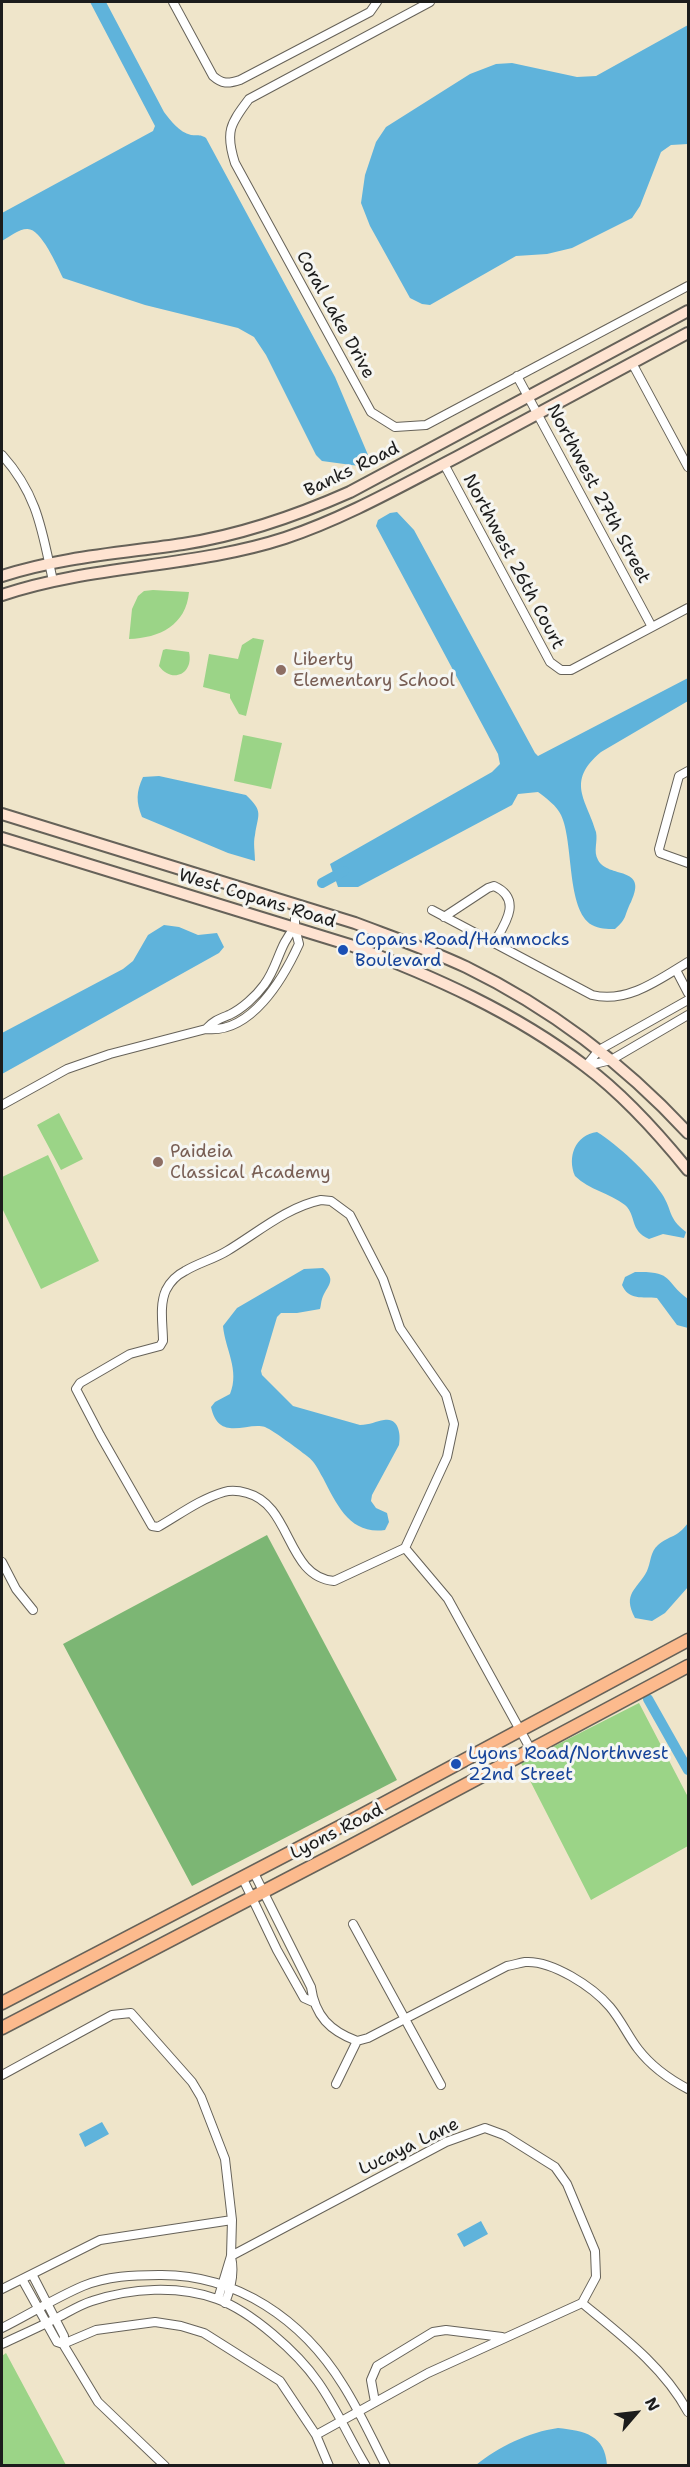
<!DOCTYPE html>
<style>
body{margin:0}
#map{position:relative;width:690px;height:2467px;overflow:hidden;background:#efe5ca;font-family:"Shantell Sans",sans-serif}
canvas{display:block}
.frame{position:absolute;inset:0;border:3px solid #1c1c1c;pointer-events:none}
.north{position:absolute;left:606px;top:2383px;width:60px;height:60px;-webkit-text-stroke:4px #f6f6f2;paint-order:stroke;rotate:62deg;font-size:16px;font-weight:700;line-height:24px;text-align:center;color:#1c1c1c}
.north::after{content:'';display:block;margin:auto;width:21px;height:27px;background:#1c1c1c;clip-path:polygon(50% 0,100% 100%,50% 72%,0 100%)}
</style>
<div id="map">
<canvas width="690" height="2467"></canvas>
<div class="frame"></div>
<div class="north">N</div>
</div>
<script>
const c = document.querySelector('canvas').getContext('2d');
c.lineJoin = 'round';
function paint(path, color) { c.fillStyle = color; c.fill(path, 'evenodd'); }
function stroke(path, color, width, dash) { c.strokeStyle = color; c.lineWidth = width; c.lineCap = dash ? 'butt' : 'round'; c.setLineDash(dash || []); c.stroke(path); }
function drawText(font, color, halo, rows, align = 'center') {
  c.font = font + ' "Shantell Sans",sans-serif'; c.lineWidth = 6; c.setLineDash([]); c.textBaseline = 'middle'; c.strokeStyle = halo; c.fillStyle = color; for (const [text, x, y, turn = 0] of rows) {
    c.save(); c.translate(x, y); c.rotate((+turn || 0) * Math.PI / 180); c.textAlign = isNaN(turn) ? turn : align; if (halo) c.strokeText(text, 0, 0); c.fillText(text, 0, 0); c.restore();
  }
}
paint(new Path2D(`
 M153 590 189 592C186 625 160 638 129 639L132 609 138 596 144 591Z
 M253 638 264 640 246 716 239 714 230 698V694L203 687 209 654 238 659 242 645Z
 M166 649 189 652C194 674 172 684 159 666L163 650Z
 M243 735 282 743 271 789 234 781Z
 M59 1113 83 1159 61 1170 37 1125Z
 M48 1155 99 1261 41 1289 2 1208V1177Z
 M639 1703 688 1797V1846L591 1900 521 1763Z
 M6 2353 66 2465H2V2356Z`), '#9bd487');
paint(new Path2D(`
 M267 1535 397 1780 192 1886 63 1644Z`), '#7cb674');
paint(new Path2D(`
 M90 2H106L164 112C171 121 179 132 191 135 197 136 200 134 206 138L335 377 371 462 359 466 322 461 316 455 266 355 254 337 238 328 145 305 63 278C57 266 41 228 27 229 19 229 9 237 2 241V213L153 131 155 126Z
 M688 25V144L671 145 661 152 640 206 632 218 572 248 547 254 516 256 430 305 422 304 410 298 370 226 361 203 365 175 376 142 386 127 470 74 496 64 512 63 577 77 596 76Z
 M397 512 414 530 535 753 538 756 688 678V701L601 752C565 782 587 800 596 832 598 842 593 851 598 860 608 879 649 865 631 902 624 915 628 918 615 929 607 929 599 929 592 925 566 910 574 842 561 815 557 806 546 798 538 792L518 794 512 805 358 887H338L330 864 492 772 500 764 498 754 376 526 378 520 390 513Z
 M159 776 246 795C264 812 258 814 255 835 253 843 255 852 255 861L228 853 142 817C136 802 136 792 143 777Z
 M164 925 179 927 198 935 217 933 224 947 219 953 2 1074V1033L123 969 133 961 148 935Z
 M597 1132C618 1145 648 1173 662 1194 673 1211 667 1217 686 1232L684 1238 663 1234 649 1239C629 1230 637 1216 625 1205 610 1193 589 1190 575 1176 567 1157 575 1135 597 1132Z
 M323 1268C338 1281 326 1286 322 1299 321 1302 321 1305 320 1309L297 1313H281L277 1317 261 1371 262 1375 293 1406 360 1425C370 1425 376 1421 384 1420 399 1417 401 1435 399 1445L372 1495 371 1501 376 1508 387 1513 389 1522 385 1530C350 1535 337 1505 323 1478 317 1468 316 1463 307 1456 298 1449 274 1431 265 1427 248 1421 219 1443 211 1407L215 1402 230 1394C240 1370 225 1349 223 1326L237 1308 304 1269Z
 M635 1272C674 1271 663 1280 688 1299V1328L677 1325 657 1298C643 1297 628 1300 622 1285L625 1277Z
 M688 1523V1587L665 1613 652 1621 635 1618C622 1593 637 1590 647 1571 651 1562 650 1552 658 1545 670 1535 677 1538 688 1523Z
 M102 2122 109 2134 85 2147 79 2134Z
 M481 2221 488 2234 464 2247 457 2234Z
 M558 2428C585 2431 605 2435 607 2465H476C498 2447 529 2432 558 2428Z`), '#5fb3db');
stroke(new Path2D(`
 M322 883 344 871
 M648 1699 688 1770`), '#5fb3db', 10);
const street = new Path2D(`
 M173 2 213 76C222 84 228 84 240 80L370 12 377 2
 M430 2 249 99C230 124 225 132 235 163L371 412 395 427 426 425 688 286
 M632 363 688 467
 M517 376 652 627
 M2 455C38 495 42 531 53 581
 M444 464 550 662 561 670H571L688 608
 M688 771 679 776 659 849 660 853 688 863
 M432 910 592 995C627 1004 660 979 688 962
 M444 917 488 888 494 886C523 899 505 924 494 943
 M676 970 688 993
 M206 1029C213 1021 219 1019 229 1015 242 1009 256 996 264 985 278 967 279 944 295 928
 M586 1066 599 1050 688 1000
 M586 1066 611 1060 688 1015
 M2 1105 67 1069 110 1054 206 1029C251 1034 283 979 299 944L295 928V904
 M321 1200 331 1201 350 1215 383 1279 400 1328 446 1395 454 1424 447 1457 405 1548 334 1581C286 1577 292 1505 247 1493 240 1491 231 1490 224 1492 200 1499 179 1515 158 1527L152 1526 100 1435 76 1389 80 1383 130 1354 160 1346 163 1341C163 1326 159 1305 166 1290 170 1282 177 1275 185 1271 198 1263 214 1259 227 1251 257 1233 287 1207 321 1200Z
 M405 1548 448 1599 531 1750
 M2 1562 16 1589 33 1610
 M253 1871 311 1987C315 2016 330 2031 357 2041
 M242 1877 277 1950 304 1998 313 2002
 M353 1924 441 2085
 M357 2041 368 2038 507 1966C513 1965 519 1963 525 1962 552 1960 593 1987 610 2007 621 2020 628 2036 638 2049 651 2066 669 2079 688 2089
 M2 2075 112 2015 131 2013 192 2082 201 2097 225 2159 232 2220 100 2240 2 2289
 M336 2084 357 2041
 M231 2256 446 2142 485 2128 504 2135 555 2167 567 2184 595 2251 596 2277 582 2303C621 2335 664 2367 688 2412
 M32 2274 64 2336 63 2344 98 2402 165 2466
 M22 2279 57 2342 63 2344 96 2330 155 2322 181 2326 204 2333 280 2381 316 2435 329 2466
 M218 2299 231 2256 232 2220
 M225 2303C231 2288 235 2273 231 2257
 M2 2328C28 2315 55 2298 83 2286 107 2276 134 2275 159 2275 237 2274 303 2320 343 2385 359 2410 372 2439 386 2466
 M2 2344C19 2336 37 2328 55 2319 67 2313 79 2305 92 2301 131 2288 178 2285 217 2299 251 2311 298 2353 318 2382 337 2409 349 2438 366 2466
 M375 2402 371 2380 377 2366 433 2332 446 2330 502 2337
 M316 2435 428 2373 582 2303`);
const secondary = new Path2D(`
 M2 576C61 557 122 553 183 544 241 535 296 516 350 492L688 311
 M2 595C94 564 193 568 285 538 345 518 401 486 457 457 534 416 611 374 688 333
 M2 814 355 923C392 937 430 950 466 967 550 1008 625 1065 688 1133
 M2 838 350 945C433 976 514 1012 585 1066 624 1095 658 1133 688 1170`);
const primary = new Path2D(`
 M2 2003 349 1822 688 1640
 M2 2028 347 1848 688 1666`);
stroke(street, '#666259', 10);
stroke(secondary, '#666259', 14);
stroke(primary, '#666259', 15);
stroke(street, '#fff', 8);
stroke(secondary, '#fee3d1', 10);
stroke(primary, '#fcba8d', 12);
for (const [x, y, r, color] of [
 [281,670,6,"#8d6e63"],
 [343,950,6,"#1a4fb4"],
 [158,1162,6,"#8d6e63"],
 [456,1764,6,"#1a4fb4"]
]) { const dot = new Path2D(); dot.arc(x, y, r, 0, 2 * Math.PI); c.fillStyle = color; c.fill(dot); stroke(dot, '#f6f6f2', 2); }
drawText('18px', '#1c1c1c', '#f6f6f2', [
 ["Coral Lake Drive",335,315,61],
 ["Banks Road",352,470,-26],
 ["Northwest 27th Street",598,494,62],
 ["Northwest 26th Court",513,562,62],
 ["West Copans Road",257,899,17],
 ["Lyons Road",337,1832,-27],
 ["Lucaya Lane",409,2147,-26]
]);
drawText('18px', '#785e54', '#f6f6f2', [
 ["Liberty",293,660],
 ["Elementary School",293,681],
 ["Paideia",170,1152],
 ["Classical Academy",170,1173]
], 'left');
drawText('18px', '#164399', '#f6f6f2', [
 ["Copans Road/Hammocks",355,940],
 ["Boulevard",355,961],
 ["Lyons Road/Northwest",468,1754],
 ["22nd Street",468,1775]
], 'left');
</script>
